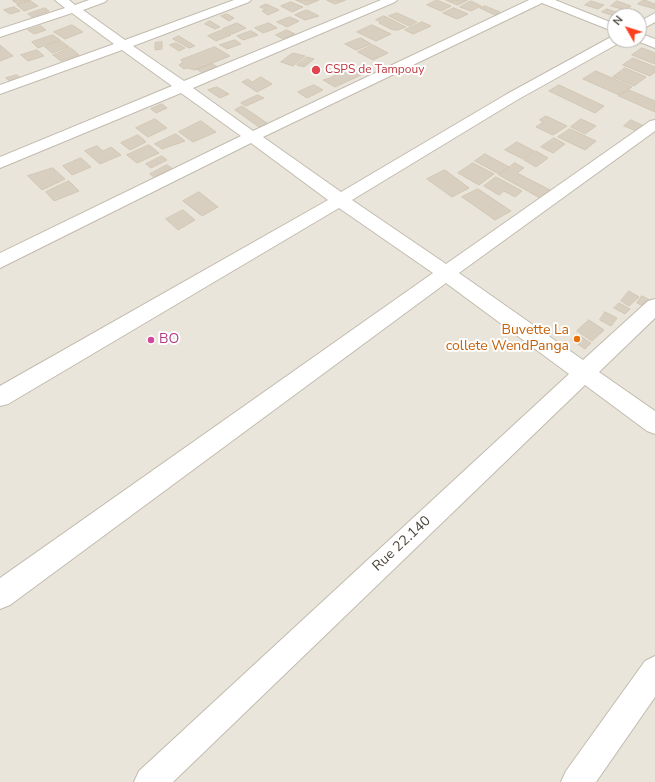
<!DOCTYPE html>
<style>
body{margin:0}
#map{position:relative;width:655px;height:782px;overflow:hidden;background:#f6f3ec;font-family:"Nunito Sans",sans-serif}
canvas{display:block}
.north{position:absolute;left:607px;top:8px;width:40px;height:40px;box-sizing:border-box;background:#fff;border:1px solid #b7b4b0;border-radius:50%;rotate:309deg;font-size:11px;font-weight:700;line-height:16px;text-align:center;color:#4b4439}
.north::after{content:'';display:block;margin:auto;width:14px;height:18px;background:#fc3f1d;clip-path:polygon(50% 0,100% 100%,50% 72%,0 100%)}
</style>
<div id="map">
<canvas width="655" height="782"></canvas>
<div class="north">N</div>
</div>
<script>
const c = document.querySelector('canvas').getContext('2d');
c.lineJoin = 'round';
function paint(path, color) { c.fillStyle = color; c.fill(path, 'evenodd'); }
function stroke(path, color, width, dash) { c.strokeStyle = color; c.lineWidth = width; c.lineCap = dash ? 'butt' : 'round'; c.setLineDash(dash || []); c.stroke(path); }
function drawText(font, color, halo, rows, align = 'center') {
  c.font = font + ' "Nunito Sans",sans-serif'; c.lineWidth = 4; c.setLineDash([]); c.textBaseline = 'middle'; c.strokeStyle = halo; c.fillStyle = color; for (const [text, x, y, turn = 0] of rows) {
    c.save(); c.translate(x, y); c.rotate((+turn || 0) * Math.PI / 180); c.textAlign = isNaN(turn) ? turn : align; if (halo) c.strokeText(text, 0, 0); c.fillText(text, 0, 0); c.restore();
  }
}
paint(new Path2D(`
 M0 0H655V782H0ZM615 16H639V40H615Z`), '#eae5da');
const building = new Path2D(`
 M17 0H30L18 4 13 1Z
 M296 0H319L307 5Z
 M327 0H346L335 4Z
 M437 0 451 6 441 11 427 5Z
 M446 0H468L458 5Z
 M644 0 655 4V9L638 4Z
 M31 1 38 6 24 11 17 5Z
 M471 1 481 6 471 11 460 7Z
 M591 1 604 5 598 9 585 5Z
 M617 1 631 6 625 10 611 6Z
 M291 2 303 7 292 12 281 6Z
 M266 4 279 10 268 15 262 11 266 10 260 7Z
 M485 6 500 12 495 15 480 8Z
 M14 7 20 11 10 14 4 10Z
 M45 8 49 11 32 17 28 14Z
 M454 8 468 14 457 19 443 13Z
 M607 9 619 13 614 16 602 12Z
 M307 10 319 16 305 20 295 15Z
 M397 13 417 22 409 26 389 16Z
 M227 14 234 18 229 21 221 16Z
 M384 16 406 27 398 30H393L379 23 381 22 376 20Z
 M290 17 299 21 287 27 277 22Z
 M210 21 220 27 215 29 205 24Z
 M422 22 431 26 413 34 405 30Z
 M237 23 246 28 232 34 223 29Z
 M269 23 277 28 263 33 255 28Z
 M72 25 83 32 65 39 54 32Z
 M372 25 391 34 376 41 357 32Z
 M41 26 46 30 34 34 28 30Z
 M222 30 231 35 216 41 208 36Z
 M287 30 295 34 283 39 276 35Z
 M251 31 258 35 243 40 237 36Z
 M53 35 60 40 38 48 32 42Z
 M179 36 195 46 189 48 173 39Z
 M361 38 371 44 356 50 345 44Z
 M235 40 241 44 227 49 220 45Z
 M61 41 69 47 52 53 45 47Z
 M162 42V49L155 50V43Z
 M176 43 185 48 179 51 170 45Z
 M0 45 13 56 0 61Z
 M373 45 388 53 373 60 358 52Z
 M215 47 230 56 195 70 187 68 184 69 179 65 183 62 181 60Z
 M71 48 79 55 61 61 53 55Z
 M642 48 655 53V64L632 55Z
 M37 50 44 56 28 61 21 55Z
 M293 53 305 56 293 66 281 62Z
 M307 57 314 59 304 67 297 65Z
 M633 58 655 67V72L650 76 623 65Z
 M212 64 218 67 202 73 197 69Z
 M348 68 361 75 335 87 323 80 330 78Z
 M625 68 646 77 634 86 613 77Z
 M596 71 632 87 619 95 583 79Z
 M17 75 21 78 11 82 6 78Z
 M261 77 272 84 257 92 242 82 248 79 252 82Z
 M314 85 323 90 307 98 298 92Z
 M559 85 604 106 595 113 549 91Z
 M217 87 229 94 220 98 208 90Z
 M629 90 655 101V112L619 96Z
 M258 95 264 98 246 106 241 103Z
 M162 104 167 108 156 113 151 109Z
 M242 106 267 123 259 127 235 110Z
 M546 116 567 126 553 135 536 127 543 122 540 120Z
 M155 119 167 128 148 137 136 128Z
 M581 119 596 126 585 134 571 127Z
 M631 120 646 127 639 132 624 126Z
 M201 121 216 132 193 142 179 132Z
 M570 129 596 141 585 150 558 137Z
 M176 134 185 141 162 149 155 144Z
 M138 135 146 142 130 150 121 143Z
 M554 138 565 144 553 153 541 147Z
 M517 142 534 151 523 159 505 150Z
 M149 145 159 153 137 163 127 155Z
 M97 146 103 151 111 147 121 155 100 164 85 151Z
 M536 151 548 158 536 167 524 160Z
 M485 154 509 167 499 174 475 161Z
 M162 156 167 160 151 168 146 164Z
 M81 158 91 167 72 175 63 166Z
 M473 163 494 174 479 185 458 173Z
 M515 163 524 168 517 173 550 190 540 198 499 175Z
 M167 165 173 169 155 178 150 174Z
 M53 168 65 179 42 190 28 176Z
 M445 170 469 188 452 197 427 179Z
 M496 177 522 191 515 197 504 191 499 195 484 186Z
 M69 181 79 191 54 201 46 192Z
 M478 189 511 211 495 220 462 197Z
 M199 192 218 207 202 216 183 201Z
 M183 210 195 220 178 230 166 219Z
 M629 291 639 297 629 306 621 301Z
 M642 296 650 300 645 307 637 303Z
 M619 303 630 309 625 314 614 308Z
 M605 312 617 318 611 326 600 320Z
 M589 320 604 330 592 341 577 331Z
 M577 334 591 343 585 349 572 340Z`);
paint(building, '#d8cfc1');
stroke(building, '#d3c7b4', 1);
const street = new Path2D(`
 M55 0H69L75 5 89 0H107L105 2 83 10 125 40 234 0H251L249 2 133 46 184 81 381 0H397L395 2 193 88 253 131 529 0H555L615 24V32L542 3 263 137 341 192 507 94 611 37 615 36V40H621L619 43 517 100 352 200 446 264 650 121 655 120V131L459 273 583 360 648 301 655 299V318L599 372 655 411V434L647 431 585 385 173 782H134L139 771 569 374 446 283 10 605 0 609V578L433 273 339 208 8 404 0 406V386L328 200 251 143 0 268V253L241 136 181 93 0 168V157L172 86 122 50 0 94V85L114 44 72 13 0 37V29L65 8Z
 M655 13V22L639 31V22Z
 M639 33 655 39V48L635 40H639Z
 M655 656V697L596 782H561L566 771 645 661Z`);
stroke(street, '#c2bbae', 2);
paint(street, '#fff');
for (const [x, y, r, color] of [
 [316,70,5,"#e0444e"],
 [577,339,4,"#e8710a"],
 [151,340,4,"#d1479c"]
]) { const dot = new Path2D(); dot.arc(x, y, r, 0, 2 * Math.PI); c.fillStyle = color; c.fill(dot); stroke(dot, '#fff', 1.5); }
drawText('12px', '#be3a42', '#fff', [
 ["CSPS de Tampouy",325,70]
], 'left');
drawText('14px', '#c56008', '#fff', [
 ["Buvette La",569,331],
 ["collete WendPanga",569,347]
], 'right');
drawText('14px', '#b23c85', '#fff', [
 ["BO",159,340]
], 'left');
drawText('14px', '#4b4439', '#fff', [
 ["Rue 22.140",402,544,-43]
]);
</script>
